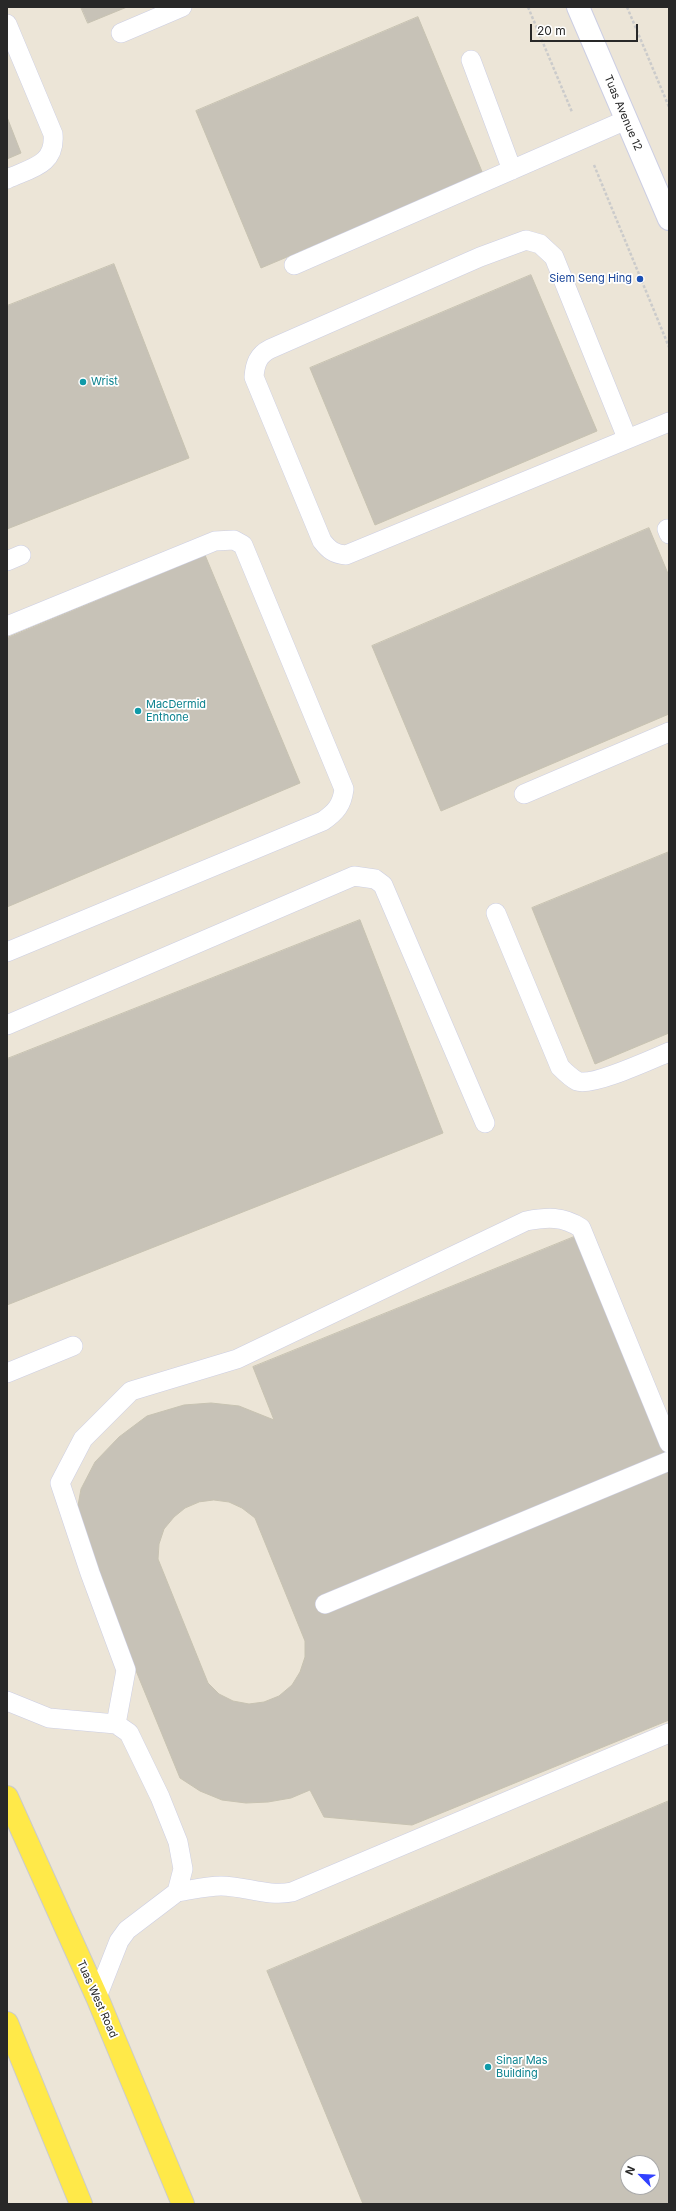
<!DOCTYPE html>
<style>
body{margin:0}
#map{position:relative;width:676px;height:2211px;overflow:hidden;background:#ece5d7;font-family:Inter,sans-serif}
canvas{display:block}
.frame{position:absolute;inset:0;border:8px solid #282828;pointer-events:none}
.north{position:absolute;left:620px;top:2155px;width:40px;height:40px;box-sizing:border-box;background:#fff;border:1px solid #a9a9a9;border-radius:50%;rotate:294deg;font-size:11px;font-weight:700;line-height:16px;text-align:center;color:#282828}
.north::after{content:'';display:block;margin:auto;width:14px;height:18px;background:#3141ff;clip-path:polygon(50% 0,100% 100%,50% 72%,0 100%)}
.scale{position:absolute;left:530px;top:24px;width:108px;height:18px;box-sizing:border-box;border:2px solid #282828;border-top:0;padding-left:5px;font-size:12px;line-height:14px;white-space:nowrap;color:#282828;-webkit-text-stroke:3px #fff;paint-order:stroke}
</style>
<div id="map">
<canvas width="676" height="2211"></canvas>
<div class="frame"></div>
<div class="north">N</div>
<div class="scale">20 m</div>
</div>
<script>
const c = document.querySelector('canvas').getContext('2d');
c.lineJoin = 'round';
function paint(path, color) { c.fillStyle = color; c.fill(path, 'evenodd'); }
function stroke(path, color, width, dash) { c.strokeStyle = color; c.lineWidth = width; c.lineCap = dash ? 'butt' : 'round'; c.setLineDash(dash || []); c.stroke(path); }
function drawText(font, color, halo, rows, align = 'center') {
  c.font = font + ' Inter,sans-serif'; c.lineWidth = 3.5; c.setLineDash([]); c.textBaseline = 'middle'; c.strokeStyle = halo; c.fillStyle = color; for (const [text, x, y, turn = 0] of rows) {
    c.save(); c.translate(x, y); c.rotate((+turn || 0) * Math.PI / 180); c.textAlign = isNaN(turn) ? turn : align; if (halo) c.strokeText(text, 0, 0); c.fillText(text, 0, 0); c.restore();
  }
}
const building = new Path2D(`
 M81 7H127L88 23Z
 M418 17 483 174 261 268 196 111Z
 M7 117 21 153 7 159Z
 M114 264 189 458 7 529V306Z
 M531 275 597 431 375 525 310 368Z
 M649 528 669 576V714L441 811 372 646Z
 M205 555 300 783 7 907V638Z
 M669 852V1033L595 1064 532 908Z
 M360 920 443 1133 7 1305V1059Z
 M579 1235 669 1460V1720L412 1825 324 1817 310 1790 291 1798 268 1802 246 1803 222 1800 200 1791 180 1778 75 1522 81 1489 95 1462 119 1437 147 1416 184 1405 211 1403 239 1406 274 1420 253 1367ZM214 1500 229 1502 242 1508 255 1518 305 1641V1657L300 1672 292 1685 279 1696 264 1702 249 1704 233 1701 219 1694 208 1683 158 1559 159 1544 164 1529 174 1517 185 1508 199 1502Z
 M669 1801V2204H363L267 1971ZM628 2163H652V2187H628Z`);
paint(building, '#c7c2b7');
stroke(building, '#c7c2b1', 1);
const lane = new Path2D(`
 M7 24 53 134C56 165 31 168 7 179
 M121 33 182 7
 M471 60 512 170
 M294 265 626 120
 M627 438 554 257 540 244 526 240 480 257 270 349C258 355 255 364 254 377L322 541C329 550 334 554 346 555L669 422
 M667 529 669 534
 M7 561 21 555
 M7 626 215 541 234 540 243 545 344 789C342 805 336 812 323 821L7 952
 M524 794 669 732
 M496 913 560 1067C565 1072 571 1078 577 1081 592 1087 652 1059 669 1052
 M7 1025 354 876 375 879 383 885 485 1123
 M7 1373 73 1346
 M325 1604 669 1461
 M7 1701 49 1718 116 1724 129 1733 160 1797 178 1842 183 1869 177 1892 127 1930 119 1941 97 1997
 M116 1724 126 1670 90 1573 60 1483 83 1439 131 1391 237 1359 526 1221C547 1217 563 1216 581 1228L669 1443
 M177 1892C191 1890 206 1886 221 1886 245 1886 268 1897 292 1892L669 1733`);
const street = new Path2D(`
 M578 7 669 219`);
const primary = new Path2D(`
 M7 1797 97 1997 183 2204
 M7 2023 81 2204`);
stroke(lane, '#cccee3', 20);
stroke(street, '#cccee3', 24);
stroke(primary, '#cbcbcb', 24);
stroke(new Path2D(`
 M528 7 572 112
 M627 7 669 107
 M594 165 669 347`), '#cbcbcb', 2.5, [3, 2]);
stroke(lane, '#fff', 19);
stroke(street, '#fff', 22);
stroke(primary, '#ffe949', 22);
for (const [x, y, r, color] of [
 [640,279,4,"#1a4fb4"],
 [83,382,4,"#0f9aa8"],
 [138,711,4,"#0f9aa8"],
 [488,2067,4,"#0f9aa8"]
]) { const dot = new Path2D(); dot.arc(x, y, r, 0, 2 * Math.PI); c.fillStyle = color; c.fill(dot); stroke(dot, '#fff', 1.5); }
drawText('11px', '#282828', '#fff', [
 ["Tuas Avenue 12",623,113,67],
 ["Tuas West Road",97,1999,66]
]);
drawText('11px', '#164399', '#fff', [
 ["Siem Seng Hing",632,279]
], 'right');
drawText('11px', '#0d838f', '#fff', [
 ["Wrist",91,382],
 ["MacDermid",146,705],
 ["Enthone",146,718],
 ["Sinar Mas",496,2061],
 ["Building",496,2074]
], 'left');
</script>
